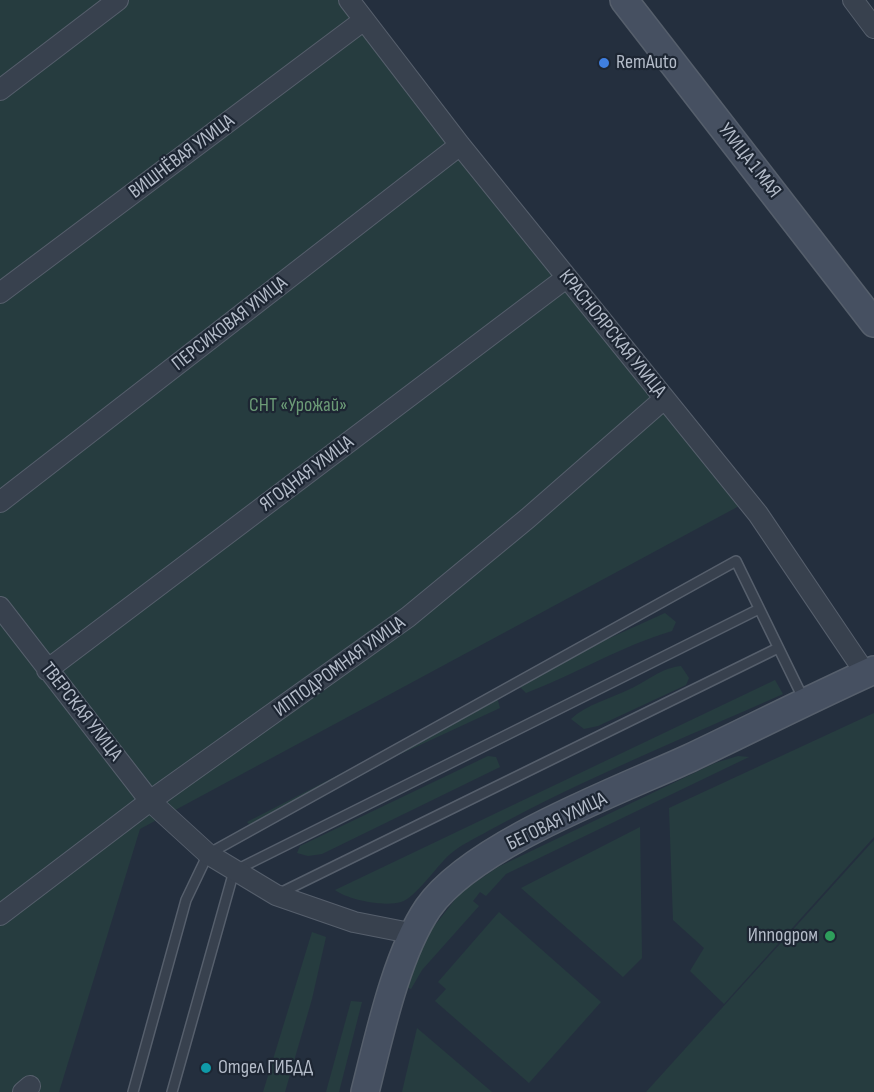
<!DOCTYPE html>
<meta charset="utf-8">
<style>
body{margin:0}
canvas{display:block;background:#242f3e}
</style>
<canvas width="874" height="1092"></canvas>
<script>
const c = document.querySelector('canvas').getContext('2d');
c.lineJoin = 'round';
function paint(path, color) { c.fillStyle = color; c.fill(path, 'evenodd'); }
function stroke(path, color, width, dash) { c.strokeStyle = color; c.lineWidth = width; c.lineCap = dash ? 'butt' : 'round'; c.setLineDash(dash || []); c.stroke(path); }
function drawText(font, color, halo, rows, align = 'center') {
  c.font = font + ' "Sofia Sans Condensed",sans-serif'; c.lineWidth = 4.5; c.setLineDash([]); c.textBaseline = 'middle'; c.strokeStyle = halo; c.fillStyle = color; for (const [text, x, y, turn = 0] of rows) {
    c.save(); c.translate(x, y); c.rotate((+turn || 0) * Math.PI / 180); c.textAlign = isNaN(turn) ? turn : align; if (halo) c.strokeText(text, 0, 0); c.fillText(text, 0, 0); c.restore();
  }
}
paint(new Path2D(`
 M0 0H356L752 499 140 829 59 1092H0Z
 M665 613 676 622 672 631C621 646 576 674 526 693L517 684 539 670Z
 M681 666 689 678 686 685 598 726 584 729 571 719C587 704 610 699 630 689 648 681 661 668 681 666Z
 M775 680 783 694C684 738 583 779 488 831 476 838 460 845 449 855 437 866 414 899 401 902 383 907 349 900 335 890Z
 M497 697 500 708 353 776 254 829 247 822 449 718Z
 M874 713V837L724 1004 690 971 704 948 673 920 669 808Z
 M488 756 496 757 500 767 322 854 308 856 297 853 300 846Z
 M738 756 749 757 506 874 486 896 480 892 473 901 479 906 422 970 411 989 403 986 428 934 461 892 498 867 715 763Z
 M640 827 642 958 623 977 521 888Z
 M874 840V1092H646Z
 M499 912 601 1002 529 1083 435 1001 446 989 438 982Z
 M312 932 326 937 312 999 285 1092H263Z
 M351 1001 362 1002 339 1092H326Z
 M417 1028 492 1092H402Z`), '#263c3f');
const lane = new Path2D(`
 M278 894 778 648
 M133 1092 186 900 208 854 736 561 804 700
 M172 1092 234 871 759 609`);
const street = new Path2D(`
 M349 0 460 145 758 514 866 674
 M853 0 874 28
 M0 90 118 0
 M0 293 364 20
 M0 502 460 145
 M0 607 150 801 208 854 276 895 354 922 415 934
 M47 670 566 278
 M0 915 150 801 408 617 528 518 664 399
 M23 1092 30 1086`);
const secondary = new Path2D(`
 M624 0 874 323
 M365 1092C379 1037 396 955 428 908 472 845 618 791 690 758 751 729 812 698 874 670`);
stroke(lane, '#565f6c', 12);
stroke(street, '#565f6c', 22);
stroke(secondary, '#565f6c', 30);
stroke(lane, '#38414e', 9);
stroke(street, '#38414e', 20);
stroke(secondary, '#465061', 27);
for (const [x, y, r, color] of [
 [604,63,6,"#3f7fe0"],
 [830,936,6,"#2e9e5b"],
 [206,1068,6,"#0f9aa8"]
]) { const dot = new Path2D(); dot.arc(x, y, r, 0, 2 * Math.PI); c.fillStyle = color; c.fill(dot); stroke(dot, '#1d2633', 2); }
drawText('20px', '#b4bcc9', '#1d2633', [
 ["RemAuto",616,63],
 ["Ипподром",818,936,"right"],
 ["Отдел ГИБДД",218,1068]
], 'left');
drawText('20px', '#b4bcc9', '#1d2633', [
 ["ВИШНЁВАЯ УЛИЦА",182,157,-37],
 ["УЛИЦА 1 МАЯ",749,161,52],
 ["ПЕРСИКОВАЯ УЛИЦА",230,324,-38],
 ["КРАСНОЯРСКАЯ УЛИЦА",612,334,51],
 ["ЯГОДНАЯ УЛИЦА",307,474,-37],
 ["ИППОДРОМНАЯ УЛИЦА",340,667,-36],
 ["ТВЕРСКАЯ УЛИЦА",81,712,52],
 ["БЕГОВАЯ УЛИЦА",557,822,-26]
]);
drawText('20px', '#6b9a76', '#1d2633', [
 ["СНТ «Урожай»",298,406]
]);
</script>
